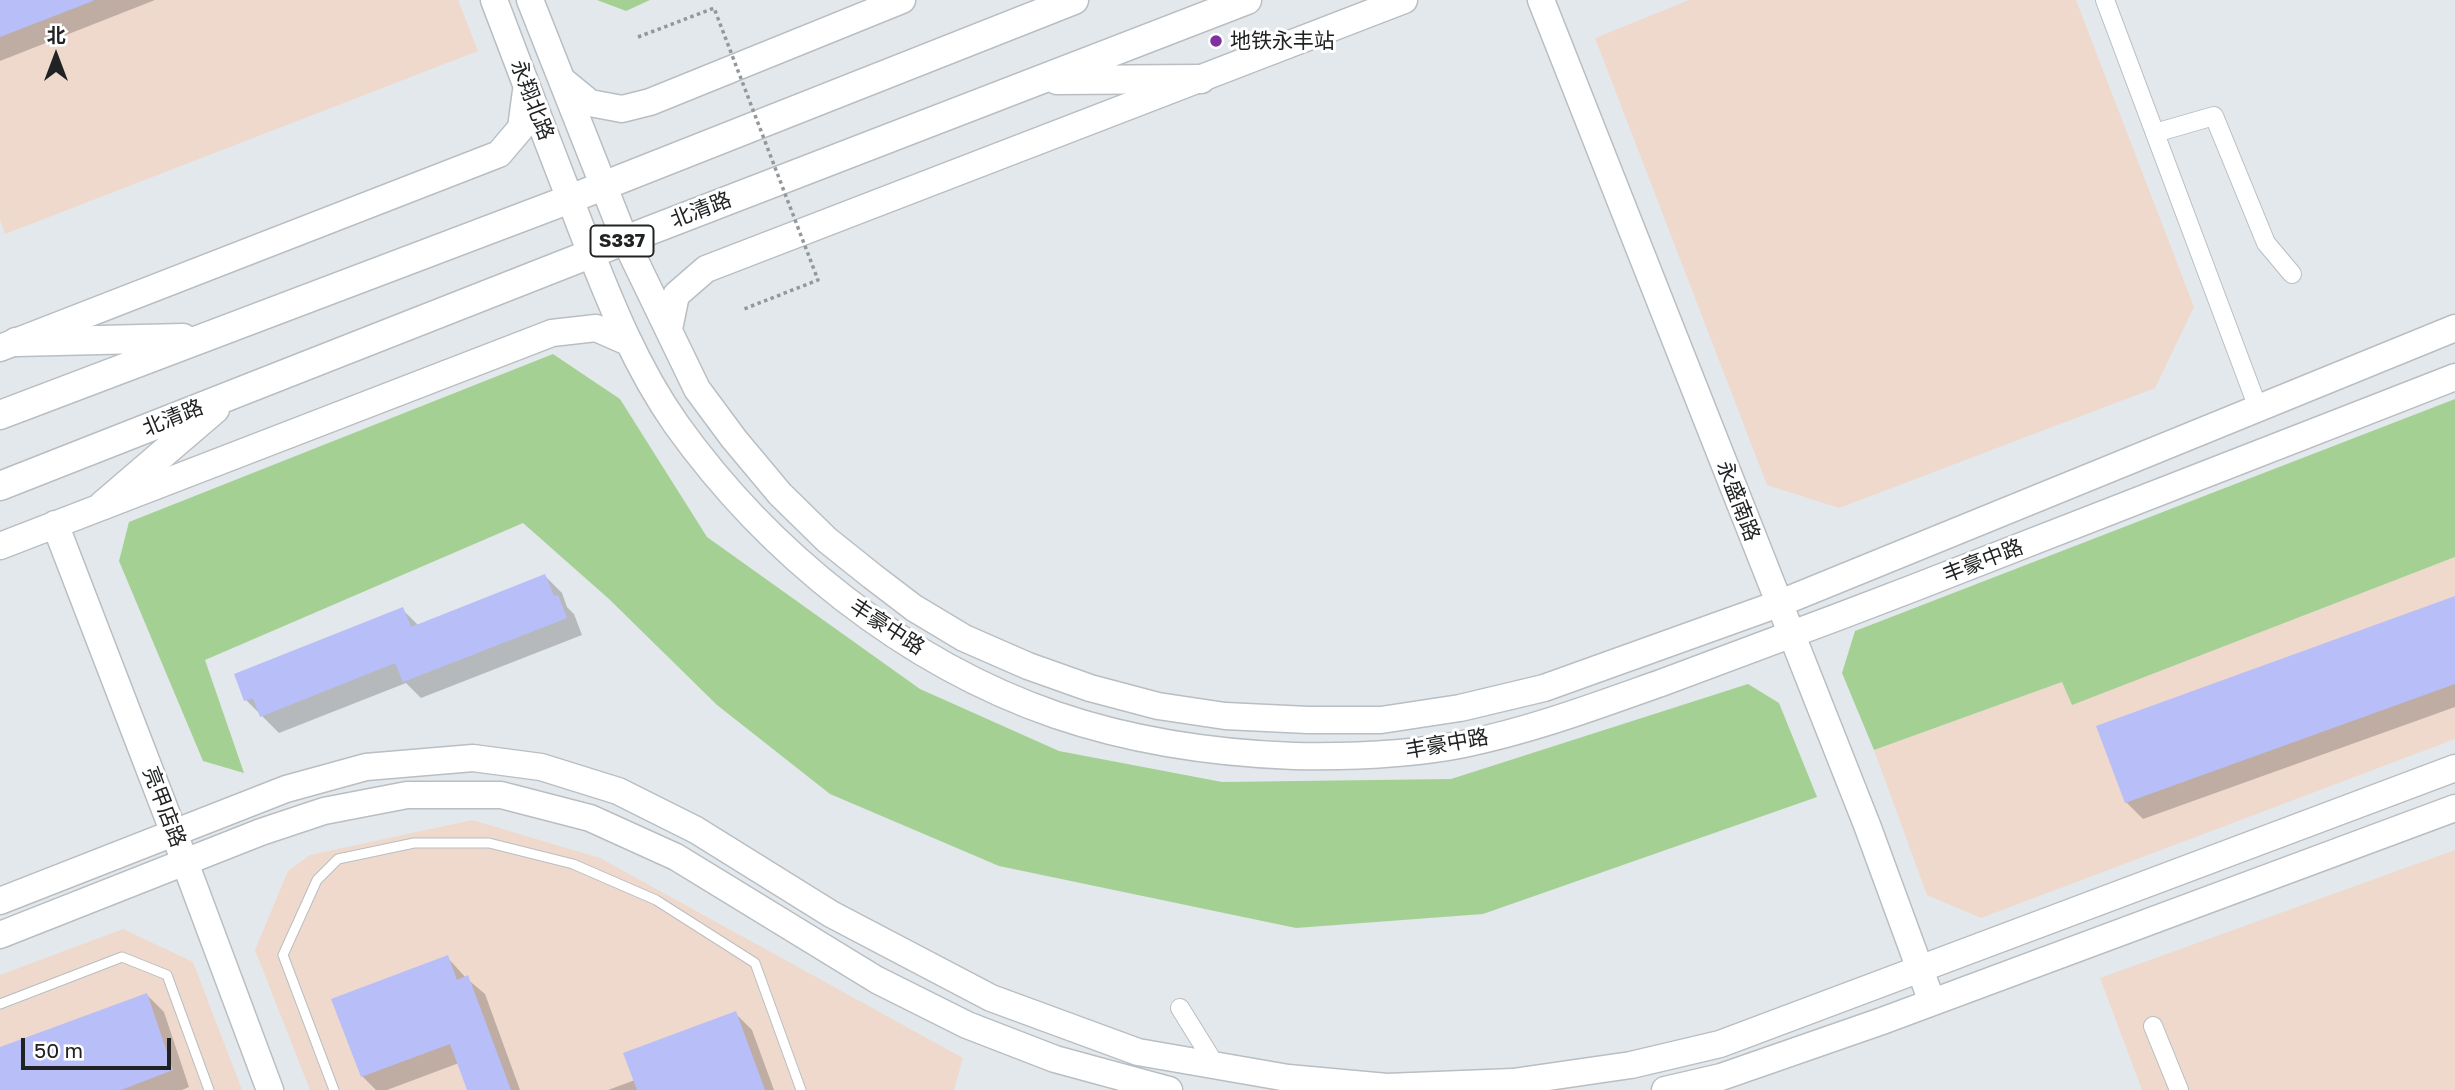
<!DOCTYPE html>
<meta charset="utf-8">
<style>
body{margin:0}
#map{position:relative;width:2455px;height:1090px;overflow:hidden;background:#e3e8ec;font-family:"Golos Text","Noto Sans SC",sans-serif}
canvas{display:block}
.north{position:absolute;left:21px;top:21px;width:70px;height:70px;-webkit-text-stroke:5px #fff;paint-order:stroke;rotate:0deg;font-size:19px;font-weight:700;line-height:28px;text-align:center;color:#202223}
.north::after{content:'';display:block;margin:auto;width:24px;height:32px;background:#202223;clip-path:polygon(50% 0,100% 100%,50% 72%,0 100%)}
.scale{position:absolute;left:21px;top:1038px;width:150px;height:32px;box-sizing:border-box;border:4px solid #202223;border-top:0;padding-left:9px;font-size:21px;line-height:24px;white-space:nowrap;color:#202223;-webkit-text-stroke:5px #fff;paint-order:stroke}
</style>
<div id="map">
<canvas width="2455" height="1090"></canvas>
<div class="north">北</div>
<div class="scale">50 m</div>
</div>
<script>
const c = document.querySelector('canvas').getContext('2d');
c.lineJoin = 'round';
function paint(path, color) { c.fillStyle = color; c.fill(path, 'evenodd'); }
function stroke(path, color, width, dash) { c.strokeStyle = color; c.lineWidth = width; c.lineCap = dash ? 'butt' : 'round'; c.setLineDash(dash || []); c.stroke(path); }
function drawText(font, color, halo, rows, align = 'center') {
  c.font = font + ' "Golos Text","Noto Sans SC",sans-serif'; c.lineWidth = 6; c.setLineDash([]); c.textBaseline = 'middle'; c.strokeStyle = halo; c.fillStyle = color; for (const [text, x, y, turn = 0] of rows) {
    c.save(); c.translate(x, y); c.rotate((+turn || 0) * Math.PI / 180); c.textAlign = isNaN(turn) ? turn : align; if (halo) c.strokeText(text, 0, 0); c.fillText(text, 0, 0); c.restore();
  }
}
paint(new Path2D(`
 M0 0H458L478 51 5 234 0 220Z
 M1689 0H2076L2194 307 2155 388 1839 508 1767 485 1595 38Z
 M2455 557V739L1981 918 1927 895 1874 750 2062 682 2073 704Z
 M472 820 600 858 963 1058 954 1090H310L255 950 288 871 310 855Z
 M2455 850V1090H2142L2100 978Z
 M123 929 193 962 242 1090H0V975Z`), '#efd9cc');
paint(new Path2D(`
 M597 0H650L626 11Z
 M553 354 620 399 707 537 920 689 1059 751 1222 782 1451 779 1748 684 1779 703 1817 797 1483 914 1296 928 999 866 830 794 717 705 609 599 523 523 205 660 244 773 203 761 119 561 129 522Z
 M2455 399V557L2072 705 2062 682 1874 750 1842 673 1855 631Z`), '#a4d193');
paint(new Path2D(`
 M0 0H155L0 61Z
 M545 576 562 593 567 607 574 614 582 635 421 698 406 683 279 733 246 700 403 610 419 626Z
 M2455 598V707L2143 819 2126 802Z
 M447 957 466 978 485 994 520 1090H469L459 1063 387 1090H376L362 1076Z
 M147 995 164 1012 189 1087 182 1090H0V1049Z
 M735 1013 752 1030 774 1090H608L635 1080Z`), '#0003');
paint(new Path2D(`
 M0 0H93V1L0 37Z
 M545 574 554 596 558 595 567 618 403 682 395 663 260 717 253 698 244 701 234 674 403 607 411 627Z
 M2455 596V684L2125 803 2096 726Z
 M448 955 457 980 468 975 511 1090H467L450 1044 361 1077 331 999Z
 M147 993 173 1070 121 1090H0V1047Z
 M736 1011 765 1090H637L623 1053Z`), '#b8bef8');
const lane = new Path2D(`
 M0 1004 122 957 167 975 209 1090
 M334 1090 283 955 317 880 338 859 414 843H489L573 864 656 900 755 963 801 1090`);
const street = new Path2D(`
 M2105 0 2258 408
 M2155 133 2214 116 2266 243 2292 274
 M1180 1008 1216 1066
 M2153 1026 2179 1090`);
const secondary = new Path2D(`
 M494 0C524 79 554 159 585 238 610 302 636 367 676 424 768 553 905 663 1056 715 1132 741 1214 753 1294 756 1350 757 1409 755 1464 744 1532 730 1596 706 1661 683 1745 652 1828 621 1911 589 2092 518 2274 448 2455 377
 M530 0 625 240 697 389 734 439 780 494 827 540 872 576 914 608 964 638 1028 666 1090 688 1158 706 1225 716 1308 720H1381L1460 708 1544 688 1778 604 2455 328
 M1541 0 1867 825 1932 1002
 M562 80 590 103 622 109 650 102 902 0
 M669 329 676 295 706 269 1404 0
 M0 348 499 154 521 128 526 91
 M55 524 174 833 270 1090
 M0 546 552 333 596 328 628 342
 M0 901 286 789 366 767 473 758 541 767 618 791 696 830 831 914 991 998 1138 1052 1288 1078 1387 1087 1513 1082 1631 1065 1720 1044 2455 768
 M0 935 261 832 324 811 407 795H501L590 818 676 857 877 980 967 1025 1055 1059 1169 1090
 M1665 1090 1721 1077 1882 1021 2455 808`);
const primary = new Path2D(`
 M1057 80 1201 79
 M16 342 183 338
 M0 415 570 199 1074 0
 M0 486 651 230 1247 0
 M103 505 215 409`);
stroke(lane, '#b9bec2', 11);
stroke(street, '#b9bec2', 20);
stroke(secondary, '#b9bec2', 29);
stroke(primary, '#b9bec2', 31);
stroke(lane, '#fff', 9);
stroke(street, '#fff', 18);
stroke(secondary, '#fff', 26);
stroke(primary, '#fff', 28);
stroke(new Path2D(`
 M638 37 714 8 818 280 744 309`), '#94989a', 3.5, [3.5, 3.5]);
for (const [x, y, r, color] of [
 [1216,41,7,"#7f31a2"]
]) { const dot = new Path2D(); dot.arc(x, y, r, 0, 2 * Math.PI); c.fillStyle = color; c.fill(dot); stroke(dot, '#fff', 2.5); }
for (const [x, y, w] of [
 [622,241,63]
]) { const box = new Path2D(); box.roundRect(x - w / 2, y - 15.5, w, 31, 5); c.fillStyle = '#fff'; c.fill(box); stroke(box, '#202223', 2); }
drawText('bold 19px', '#202223', null, [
 ["S337",622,241]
]);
drawText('21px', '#202223', '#fff', [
 ["地铁永丰站",1230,41]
], 'left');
drawText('21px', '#202223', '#fff', [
 ["永翔北路",532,100,69],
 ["北清路",701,210,-21],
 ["北清路",173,418,-22],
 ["永盛南路",1738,501,69],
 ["丰豪中路",1983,561,-21],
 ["丰豪中路",887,627,33],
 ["丰豪中路",1447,744,-10],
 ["亮甲店路",164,807,69]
]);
</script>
